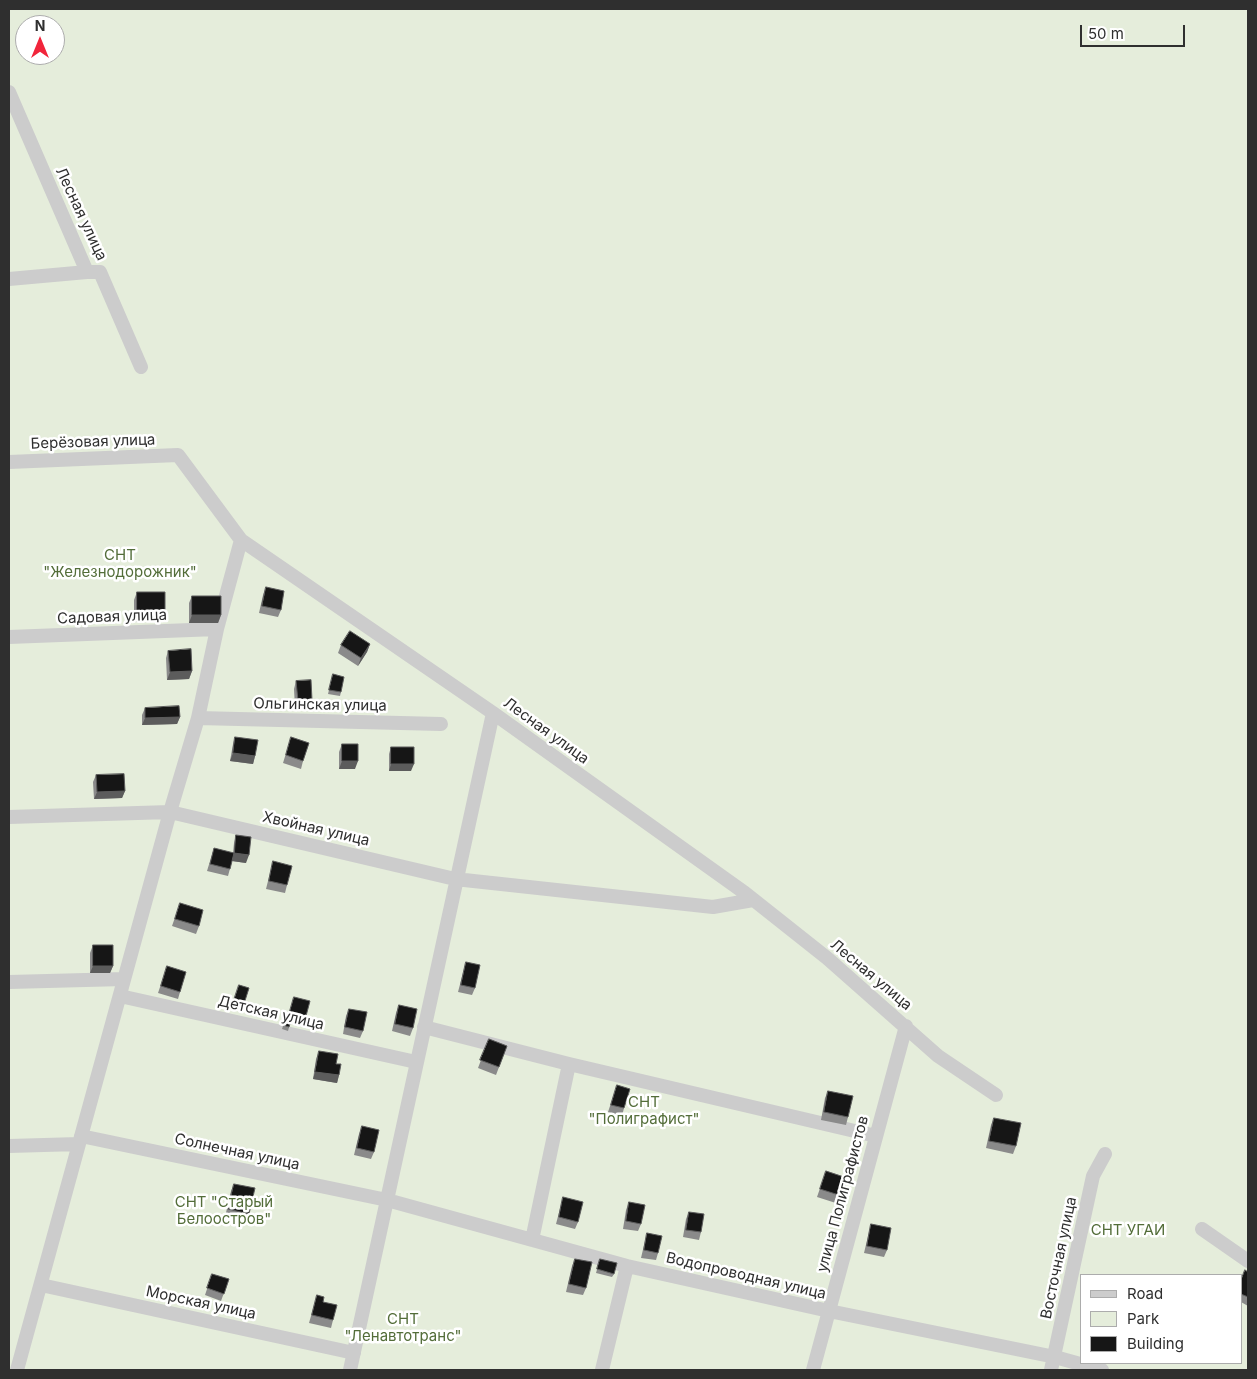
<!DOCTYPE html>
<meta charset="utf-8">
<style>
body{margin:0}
#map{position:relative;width:1257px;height:1379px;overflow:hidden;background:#fff;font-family:Inter,sans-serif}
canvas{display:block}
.frame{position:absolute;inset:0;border:10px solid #2f2f2f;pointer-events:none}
.legend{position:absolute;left:1080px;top:1274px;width:162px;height:90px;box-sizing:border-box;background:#fff;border:1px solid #acacac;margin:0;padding:6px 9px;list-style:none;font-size:15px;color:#2f2f2f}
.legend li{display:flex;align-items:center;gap:10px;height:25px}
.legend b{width:25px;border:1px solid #acacac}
.north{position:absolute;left:15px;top:15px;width:50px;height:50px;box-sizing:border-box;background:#fff;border:1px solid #acacac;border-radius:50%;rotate:0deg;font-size:14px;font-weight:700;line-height:20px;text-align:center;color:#2f2f2f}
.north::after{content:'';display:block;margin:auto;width:18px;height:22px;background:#f1253b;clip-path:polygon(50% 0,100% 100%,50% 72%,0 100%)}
.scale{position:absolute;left:1080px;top:25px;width:105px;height:22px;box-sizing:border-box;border:2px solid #2f2f2f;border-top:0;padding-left:6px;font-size:15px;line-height:18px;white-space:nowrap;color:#2f2f2f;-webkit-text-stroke:4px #fff;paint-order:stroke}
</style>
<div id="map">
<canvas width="1257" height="1379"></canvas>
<div class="frame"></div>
<ul class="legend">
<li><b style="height:6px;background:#ccc"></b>Road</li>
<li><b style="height:14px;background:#e5eddb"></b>Park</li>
<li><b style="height:14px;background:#161616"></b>Building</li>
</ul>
<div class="north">N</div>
<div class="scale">50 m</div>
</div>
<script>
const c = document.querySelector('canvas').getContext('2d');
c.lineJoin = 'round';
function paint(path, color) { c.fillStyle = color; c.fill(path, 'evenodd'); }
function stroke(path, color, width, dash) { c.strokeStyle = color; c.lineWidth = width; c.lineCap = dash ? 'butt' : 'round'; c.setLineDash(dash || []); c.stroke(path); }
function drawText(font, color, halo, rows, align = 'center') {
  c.font = font + ' Inter,sans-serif'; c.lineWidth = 5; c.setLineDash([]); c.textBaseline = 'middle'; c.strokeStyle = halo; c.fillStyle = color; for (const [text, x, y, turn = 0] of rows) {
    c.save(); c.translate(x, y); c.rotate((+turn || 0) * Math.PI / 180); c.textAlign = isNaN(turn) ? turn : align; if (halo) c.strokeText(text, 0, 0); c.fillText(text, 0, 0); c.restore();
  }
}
paint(new Path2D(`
 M9 9H1248V1370H9ZM25 25H55V55H25ZM1081 1275H1241V1363H1081Z`), '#e5eddb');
stroke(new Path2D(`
 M9 92 87 272H100L141 367
 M9 279 87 272
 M9 462 178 455 241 540 493 713 745 893 827 958 938 1056 996 1095
 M9 637 217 629
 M198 718 441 724
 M9 817 170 812 455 879 713 907 753 900
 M9 982 124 979
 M120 996 416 1062
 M424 1027 569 1064 876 1136
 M81 1136 387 1200 627 1266 829 1311 1055 1357 1102 1370
 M9 1146 79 1144
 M1202 1229 1248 1261
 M532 1240 569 1064
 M41 1285 354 1353
 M17 1370 170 812 198 718 217 629 241 540
 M350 1370 493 713
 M602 1370 627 1266
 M813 1370 906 1026
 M1051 1370 1093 1176 1105 1154`), '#ccc', 14);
paint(new Path2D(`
 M266 587 281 610 278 617 259 613 263 595Z
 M137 592 165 614 163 622H134V600Z
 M192 596 221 615 218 623H189V603Z
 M370 644 367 652 358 666 338 653 341 645Z
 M168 651 192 671 189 679 167 680 166 658Z
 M333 674 341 692 340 696 328 694Z
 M296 681 312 700 309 707 295 708 294 689Z
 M145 708 180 717 177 724 142 725V715Z
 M235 737 255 756 253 764 230 761 233 744Z
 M291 737 303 761 301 769 283 763Z
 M342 744 355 769H339V752Z
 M391 747 411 771H389V754Z
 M96 775 125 791 122 798 94 799 93 782Z
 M236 835 246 863 232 861 228 876 207 871 214 848 233 853 234 843Z
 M273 861 287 885 285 893 266 889Z
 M180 903 199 926 196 934 172 926Z
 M93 945 113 966 110 973H90V953Z
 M466 962 475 988 472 995 458 992 464 969Z
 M167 966 180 992 178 999 158 993Z
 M239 985 249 988 242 1010 232 1007Z
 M294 997 306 1016 303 1023 291 1020 288 1031 282 1029 286 1017H288Z
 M399 1005 413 1028 410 1036 392 1031 396 1013Z
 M349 1009 363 1031 360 1038 343 1034 346 1016Z
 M489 1039 507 1046 496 1075 478 1068Z
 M319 1051 336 1064 339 1075 337 1083 313 1079 316 1059Z
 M617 1085 624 1108 622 1116 608 1112Z
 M828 1091 848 1117 846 1125 821 1120 825 1098Z
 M994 1118 1016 1146 1013 1154 986 1148 991 1125Z
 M362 1126 374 1152 371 1159 354 1155 359 1134Z
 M826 1171 847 1178 839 1204 817 1197Z
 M234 1184 249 1214 246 1222 225 1217 231 1191Z
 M563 1197 578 1222 575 1229 556 1224Z
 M629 1202 641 1224 638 1231 623 1229 626 1210Z
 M689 1212 701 1232 699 1240 683 1237 686 1219Z
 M871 1224 887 1250 884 1257 864 1253 869 1232Z
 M647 1233 658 1253 656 1260 641 1258 645 1241Z
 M575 1259 586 1288 583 1295 566 1292 572 1266Z
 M600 1259 614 1274 612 1277 596 1273Z
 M1248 1272V1306L1241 1302V1280Z
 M212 1274 229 1279 221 1301 205 1295Z
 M317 1295 323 1302 333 1320 331 1328 309 1323Z`), '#8a8a8a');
paint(new Path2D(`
 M137 614H165L163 622H134Z
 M192 615H221L218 623H189Z
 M370 644 367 652 358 666 361 658Z
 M192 671 189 679 167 680 170 672Z
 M312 700 309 707 295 708 298 701Z
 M180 717 177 724 142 725 145 718Z
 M233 753 255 756 253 764 230 761Z
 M342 761H358L355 769H339Z
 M391 764H414L411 771H389Z
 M125 791 122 798 94 799 97 792Z
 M234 853 249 855 246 863 232 861Z
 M93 966H113L110 973H90Z
 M315 1072 339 1075 337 1083 313 1079Z`), '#5c5c5c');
const building = new Path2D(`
 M266 587 284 591 281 610 262 606Z
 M137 592H165V614H137Z
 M192 596H221V615H192Z
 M350 631 370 644 361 658 341 645Z
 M191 649 192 671 170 672 168 651Z
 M333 674 344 677 341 692 329 690Z
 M311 680 312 700 298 701 296 681Z
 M179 706 180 717 145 718V708Z
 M235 737 258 740 255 756 233 753Z
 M291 737 309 743 303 761 286 755Z
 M342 744H358V761H342Z
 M391 747H414V764H391Z
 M124 774 125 791 97 792 96 775Z
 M236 835 251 837 249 855 234 853 230 869 210 864 214 848 234 853Z
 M273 861 292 866 287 885 269 881Z
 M180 903 203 910 199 926 175 919Z
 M93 945H113V966H93Z
 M466 962 480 965 475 988 461 985Z
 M167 966 186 972 180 992 161 986Z
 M239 985 249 988 243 1007 233 1003Z
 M294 997 310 1001 306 1016 290 1011Z
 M399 1005 417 1009 413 1028 395 1024Z
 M349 1009 367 1012 363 1031 345 1027Z
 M286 1017 292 1018 289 1027 283 1025Z
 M489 1039 507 1046 499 1067 480 1060Z
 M319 1051 338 1054 336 1064H341L339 1075 315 1072Z
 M617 1085 630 1089 624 1108 611 1105Z
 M828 1091 853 1096 848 1117 824 1112Z
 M994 1118 1021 1123 1016 1146 989 1141Z
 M362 1126 379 1130 374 1152 357 1148Z
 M826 1171 847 1178 842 1196 820 1189Z
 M234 1184 255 1188 249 1214 228 1209Z
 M563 1197 583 1202 578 1222 559 1217Z
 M629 1202 645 1205 641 1224 626 1221Z
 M689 1212 704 1214 701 1232 686 1230Z
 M871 1224 891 1228 887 1250 867 1246Z
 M647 1233 662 1236 658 1253 644 1250Z
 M575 1259 592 1262 586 1288 569 1284Z
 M600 1259 617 1263 614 1274 597 1269Z
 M1245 1270 1248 1272V1297L1241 1294V1280Z
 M212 1274 229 1279 224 1294 207 1288Z
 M317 1295 324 1297 323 1302 337 1305 333 1320 312 1315Z`);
paint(building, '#161616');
stroke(building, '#5c5c5c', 1);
drawText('15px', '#2f2f2f', '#fff', [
 ["Лесная улица",81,214,65],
 ["Берёзовая улица",93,442,-2],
 ["Садовая улица",112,617,-2],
 ["Ольгинская улица",320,705,1],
 ["Лесная улица",546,731,36],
 ["Хвойная улица",316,829,13],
 ["Лесная улица",871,975,40],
 ["Детская улица",271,1013,13],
 ["Солнечная улица",237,1152,12],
 ["улица Полиграфистов",843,1194,-75],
 ["Восточная улица",1059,1258,-78],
 ["Водопроводная улица",746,1276,13],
 ["Морская улица",201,1303,12]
]);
drawText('15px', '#536d39', '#fff', [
 ["СНТ",120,555],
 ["\"Железнодорожник\"",120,572],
 ["СНТ",644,1102],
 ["\"Полиграфист\"",644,1119],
 ["СНТ \"Старый",224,1202],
 ["Белоостров\"",224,1219],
 ["СНТ УГАИ",1128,1230],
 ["СНТ",403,1319],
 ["\"Ленавтотранс\"",403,1336]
]);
</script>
